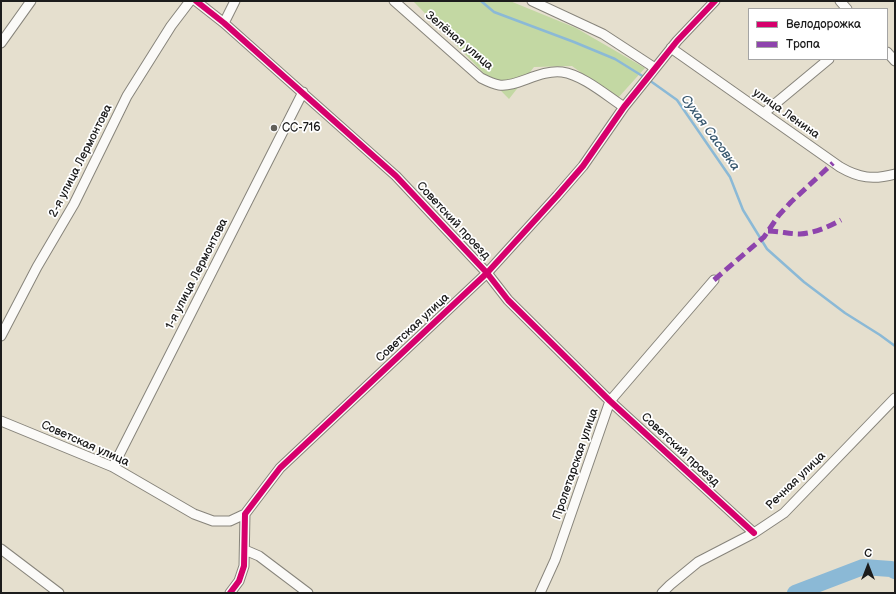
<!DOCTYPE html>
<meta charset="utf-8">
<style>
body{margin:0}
#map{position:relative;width:896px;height:594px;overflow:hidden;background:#e5dfce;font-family:"Balsamiq Sans",sans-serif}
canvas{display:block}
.frame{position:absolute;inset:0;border:2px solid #1c1c1c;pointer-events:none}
.legend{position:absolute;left:748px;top:8px;width:140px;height:52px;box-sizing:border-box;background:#fff;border:1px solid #a4a4a4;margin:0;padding:5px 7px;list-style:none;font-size:12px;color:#1c1c1c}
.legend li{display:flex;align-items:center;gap:8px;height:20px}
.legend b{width:20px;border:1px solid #a4a4a4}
.north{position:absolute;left:848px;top:546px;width:40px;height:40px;-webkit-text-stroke:3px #fff;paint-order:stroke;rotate:0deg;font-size:11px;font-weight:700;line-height:16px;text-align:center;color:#1c1c1c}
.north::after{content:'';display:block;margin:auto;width:14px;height:18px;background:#1c1c1c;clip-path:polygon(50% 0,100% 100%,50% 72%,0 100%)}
</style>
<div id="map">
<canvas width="896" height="594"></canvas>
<div class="frame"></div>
<ul class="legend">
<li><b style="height:5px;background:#d6006c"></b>Велодорожка</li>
<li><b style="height:5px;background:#8e44ad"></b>Тропа</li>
</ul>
<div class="north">С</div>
</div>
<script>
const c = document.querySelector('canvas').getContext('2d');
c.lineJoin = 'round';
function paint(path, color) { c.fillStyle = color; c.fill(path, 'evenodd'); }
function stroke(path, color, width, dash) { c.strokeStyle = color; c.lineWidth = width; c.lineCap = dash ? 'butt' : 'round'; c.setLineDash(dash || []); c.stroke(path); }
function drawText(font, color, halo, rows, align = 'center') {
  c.font = font + ' "Balsamiq Sans",sans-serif'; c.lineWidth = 3.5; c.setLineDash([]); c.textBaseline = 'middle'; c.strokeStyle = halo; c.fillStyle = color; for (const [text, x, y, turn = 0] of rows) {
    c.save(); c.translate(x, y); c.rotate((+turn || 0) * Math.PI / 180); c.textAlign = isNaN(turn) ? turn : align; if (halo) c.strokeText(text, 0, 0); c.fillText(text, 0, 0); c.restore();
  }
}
paint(new Path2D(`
 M413 1H510L576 28 645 68 617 99 572 66 534 67 509 99Z`), '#c3d8a3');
stroke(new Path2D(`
 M481 1 494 12 574 42 615 59 644 77
 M649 80 677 100 730 177 743 210 767 249 804 282 845 313 880 335 895 346`), '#8bb9d6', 2.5);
stroke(new Path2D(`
 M795 593 863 567 891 569 895 571`), '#8bb9d6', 16);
const minor = new Path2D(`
 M196 1 224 23 396 176 487 273 508 300 610 401 754 533
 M394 1 481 78C487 81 493 84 499 85 516 88 540 69 562 72 583 75 607 96 624 107
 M532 1 603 34 655 68
 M840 1 847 9
 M224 23 235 1
 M1 43 31 1
 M671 48 840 167C859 178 873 180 895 174
 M887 52 895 61
 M764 113 829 59
 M1 336 37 267 74 204 127 96 171 26 190 1
 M1 421 113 467 194 514 213 521H230L245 514
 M113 467 303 92
 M1 549 59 593
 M245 550 259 556 308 593
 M230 593 239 581 244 566 245 514 280 468 487 273 557 196 583 166 624 107 653 71 677 41 715 1
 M540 593 555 560 610 401 714 280
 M662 593 670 585 698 562 754 533 784 513 895 398`);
stroke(minor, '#87847b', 11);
stroke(minor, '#fbfaf8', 9);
stroke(new Path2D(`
 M768 231C779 231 789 234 800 234 815 233 828 227 841 220
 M714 280 764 237 779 215 791 202 833 163`), '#8e44ad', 5, [10, 5]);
stroke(new Path2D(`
 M196 1 224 23 396 176 487 273 508 300 610 401 754 533
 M230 593 239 581 244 566 245 514 280 468 487 273 557 196 583 166 624 107 653 71 677 41 715 1`), '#d6006c', 6);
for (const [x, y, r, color] of [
 [274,128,4,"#62605a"]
]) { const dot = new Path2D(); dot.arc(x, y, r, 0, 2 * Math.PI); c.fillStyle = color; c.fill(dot); stroke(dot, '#fff', 1.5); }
drawText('12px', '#1c1c1c', '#fff', [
 ["Зелёная улица",459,41,40],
 ["улица Ленина",786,114,35],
 ["2-я улица Лермонтова",81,161,-63],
 ["Советский проезд",453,221,47],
 ["1-я улица Лермонтова",197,274,-63],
 ["Советская улица",413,328,-43],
 ["Советская улица",85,444,24],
 ["Советский проезд",680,450,43],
 ["Пролетарская улица",576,464,-71],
 ["Речная улица",796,481,-44]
]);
drawText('12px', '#1c1c1c', '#fff', [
 ["СС-716",282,128]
], 'left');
drawText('italic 13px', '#3c5b71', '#fff', [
 ["Сухая Сасовка",710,133,54]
]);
</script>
